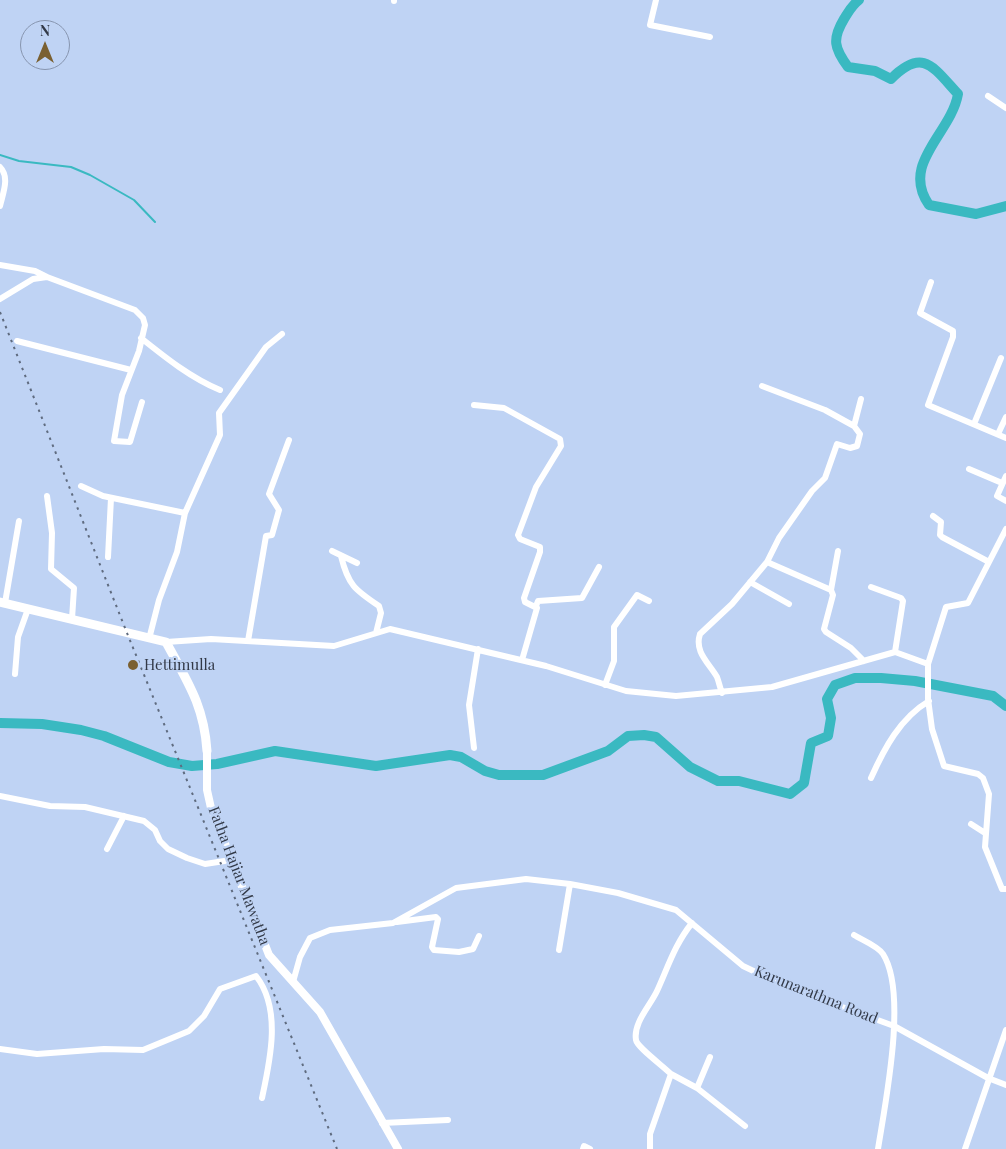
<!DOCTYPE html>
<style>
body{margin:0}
#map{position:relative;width:1006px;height:1149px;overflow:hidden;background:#bfd3f4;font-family:"Playfair Display",serif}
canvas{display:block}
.north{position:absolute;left:20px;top:20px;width:50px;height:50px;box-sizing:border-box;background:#bfd3f4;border:1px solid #8795af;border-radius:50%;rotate:0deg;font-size:14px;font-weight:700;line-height:20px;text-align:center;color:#323947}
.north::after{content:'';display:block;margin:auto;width:18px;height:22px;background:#7a6031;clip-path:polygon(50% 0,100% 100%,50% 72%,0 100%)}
</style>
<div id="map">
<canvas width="1006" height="1149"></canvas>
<div class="north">N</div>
</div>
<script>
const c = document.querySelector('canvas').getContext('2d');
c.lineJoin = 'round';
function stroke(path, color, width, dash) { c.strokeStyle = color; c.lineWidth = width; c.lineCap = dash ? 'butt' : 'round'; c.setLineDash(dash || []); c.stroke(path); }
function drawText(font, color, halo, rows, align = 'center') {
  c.font = font + ' "Playfair Display",serif'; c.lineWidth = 4.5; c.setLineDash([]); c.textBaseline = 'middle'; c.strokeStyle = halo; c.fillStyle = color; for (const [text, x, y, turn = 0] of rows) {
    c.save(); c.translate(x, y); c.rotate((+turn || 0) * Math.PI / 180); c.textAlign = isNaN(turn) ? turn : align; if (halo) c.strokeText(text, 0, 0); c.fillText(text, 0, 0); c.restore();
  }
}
stroke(new Path2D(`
 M0 155 19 161 71 167 90 175 134 200 155 222`), '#3ab9c1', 2);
stroke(new Path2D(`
 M859 0C852 5 849 11 844 19 832 39 834 48 848 67L875 71 891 79C923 47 933 67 958 94 951 134 900 163 929 205L976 214 1006 206
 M0 723 42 724 81 730 104 736 169 762 192 766 217 764 275 751 376 766 450 755 461 757 485 771 499 775H543L608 751 628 736 644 735 656 737 690 767 718 781H739L790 794 804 783 811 743 828 736 831 718 827 699 835 685 855 678H881L915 681 993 696 1006 706`), '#3ab9c1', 10);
stroke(new Path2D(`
 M656 0 650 25 710 37
 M394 1V0
 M988 96 1006 108
 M0 167C10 177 3 193 0 206
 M0 265 35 271 47 277
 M931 282 920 313 953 331V337L928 405 1006 438
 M0 299 33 279 47 277 135 310 143 318 145 325 139 351 122 395 114 441 130 442 142 402
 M141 338C166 358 191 378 220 390
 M17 341 131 370
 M762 386 825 410 854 426
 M861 399 854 426 860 434 857 446 850 448 837 444 825 478 812 491 779 538 767 562 831 590 833 595 824 629 826 632 851 648 864 661
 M474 405 504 408 560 439 561 446 536 487 518 535 520 539 540 547V552L524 598 525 602 537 608 522 660
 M974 424 1001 358
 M998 434 1006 417
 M969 469 1002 483
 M1006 476 997 496 1006 501
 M81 486 103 496 185 513
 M47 496 52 533 51 569 74 588 72 619
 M933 516 941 522 940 535 942 537 989 562
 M332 551 357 563
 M341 556C348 585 355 590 379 606L381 613 376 633
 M108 557 111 498
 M750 582 789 604
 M871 587 901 598 903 601 895 652
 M831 590 838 551
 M5 603 19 521
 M536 606 538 601 582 598 599 567
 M149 639 159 600 177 552 185 513 220 435 219 413 266 347 282 334
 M248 641 266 536 272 535 279 510 269 494 289 440
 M166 642 211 639 334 646 390 629 546 666 626 691 676 696 772 687 895 652 928 664V699L932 729 944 766 978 774 983 778 989 794 985 847 1002 889H1006
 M928 664 946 607 968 603 1006 529
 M15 674 18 637 28 609
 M605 685 614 661V627L637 595 649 601
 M722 693C720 688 719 682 717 677 709 663 694 652 700 634L732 604 767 562
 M474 748 469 705 478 649
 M871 778C884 749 900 718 929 701
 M0 796 50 806 85 807 144 821 155 830 160 841 168 849 187 858 205 864 231 860
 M971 824 985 833
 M107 849 124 816
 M397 922 436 917 438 919 432 947 434 950 459 952 473 949 479 936
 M854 935C862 940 878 946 883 954 908 993 885 1104 878 1149
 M559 950 570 884
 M293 982 300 957 310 938 330 930 393 923 456 888 526 879 570 884 618 893 676 910 743 966 785 986 894 1026 988 1078 1006 1085
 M0 1049 37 1054 104 1049 143 1050 189 1031 204 1016 220 989 256 976C282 1009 270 1061 262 1098
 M671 1074 697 1088 745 1126
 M697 1088 710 1057
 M382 1123 448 1120
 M583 1149 584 1146 590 1149
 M650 1149V1134L671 1074C663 1066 637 1047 636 1040 633 1023 650 1006 657 991 668 967 675 944 692 923
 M965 1149 1006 1030`), '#fff', 6);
stroke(new Path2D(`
 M207 751V790L211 808 269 955 320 1012 398 1149`), '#fff', 8);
stroke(new Path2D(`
 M0 602 166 642C187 681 204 705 207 751`), '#fff', 9);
stroke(new Path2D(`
 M0 312 127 633 337 1149`), '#5f6b7f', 2, [2.5, 5]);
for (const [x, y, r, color] of [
 [133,665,6,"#7a6031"]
]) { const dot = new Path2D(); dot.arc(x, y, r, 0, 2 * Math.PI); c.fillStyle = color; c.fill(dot); stroke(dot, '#bfd3f4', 2); }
drawText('15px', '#323947', '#bfd3f4', [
 ["Hettimulla",144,665]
], 'left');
drawText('15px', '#323947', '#bfd3f4', [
 ["Fatha Hajiar Mawatha",239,876,69],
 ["Karunarathna Road",816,995,22]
]);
</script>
